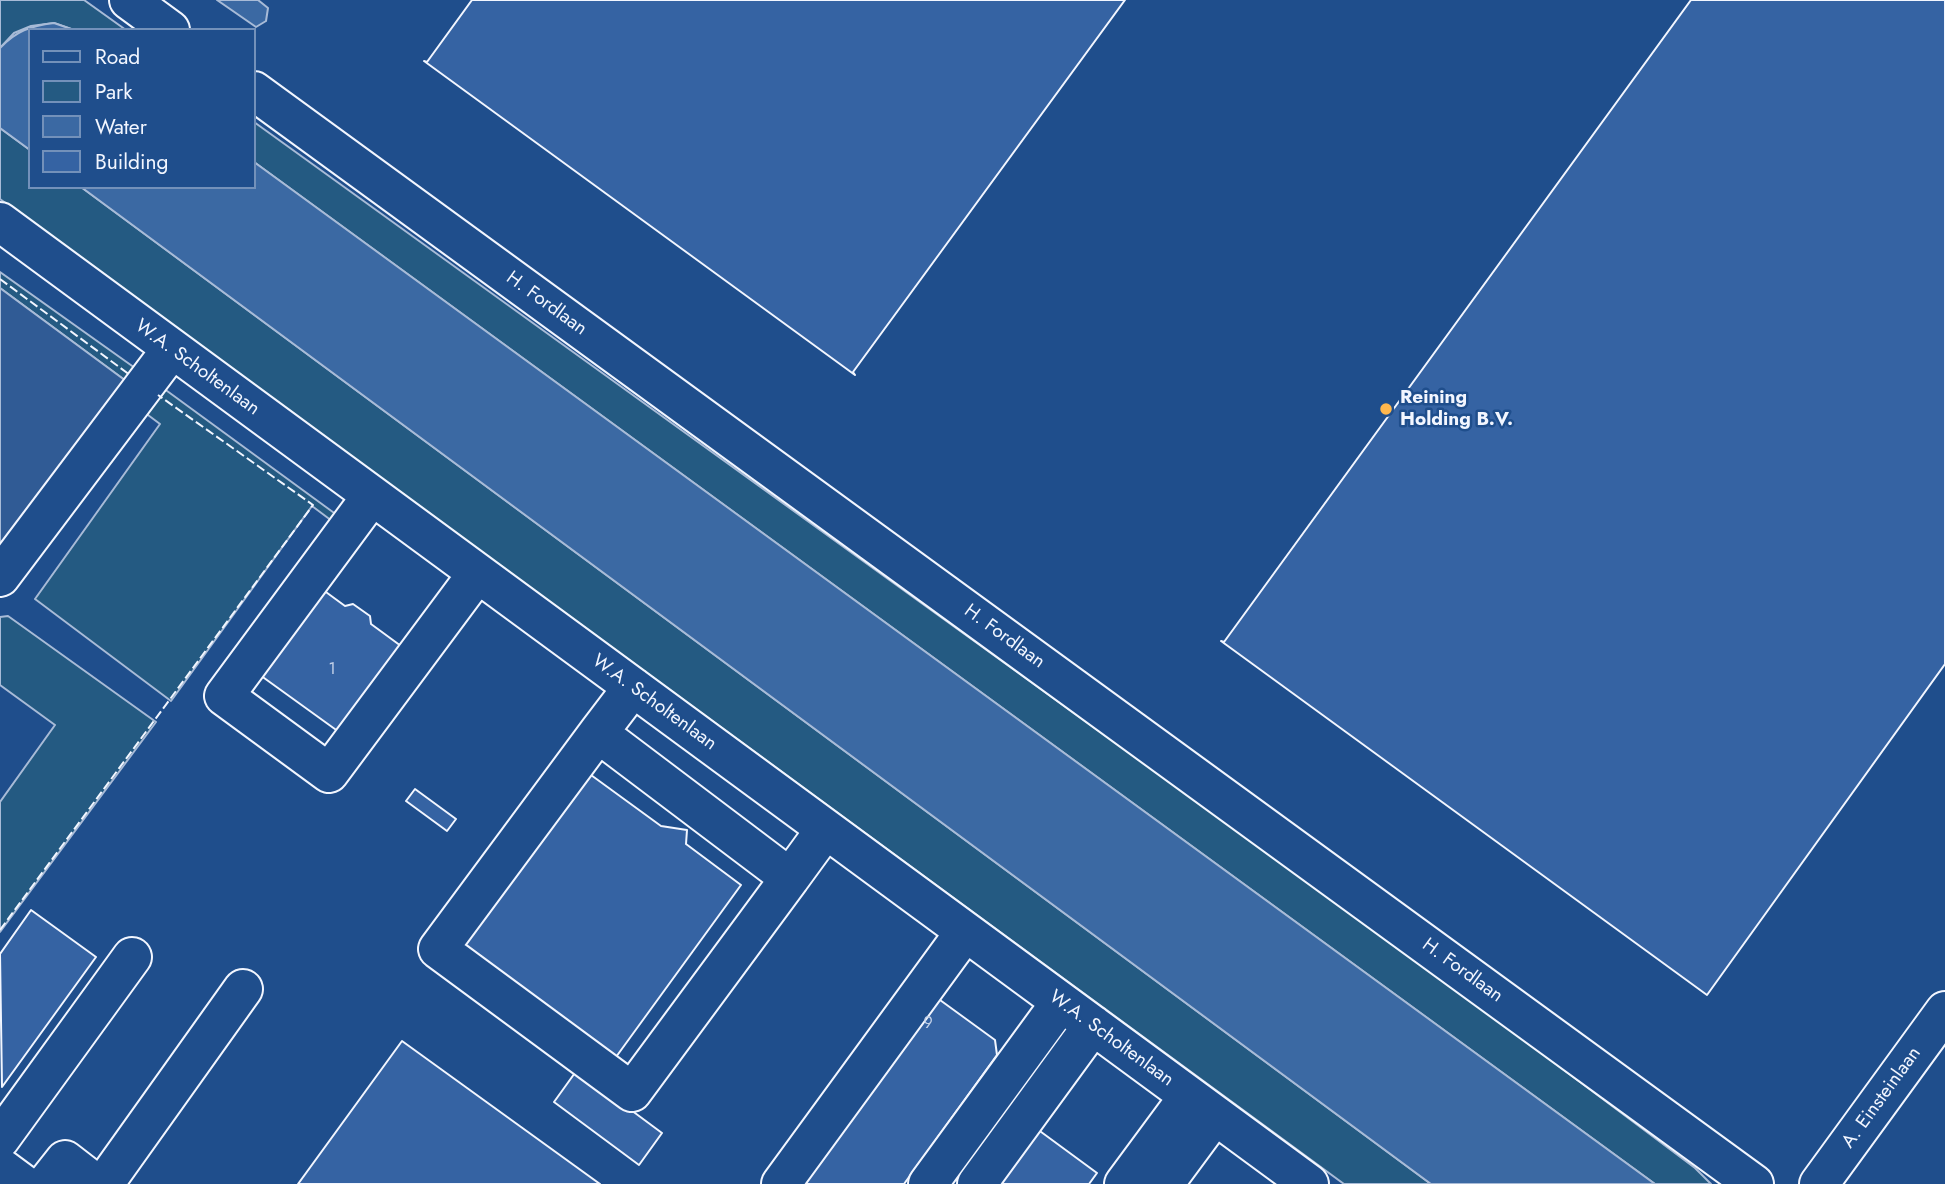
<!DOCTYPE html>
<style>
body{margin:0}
#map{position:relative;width:1945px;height:1184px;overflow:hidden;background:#1f4e8c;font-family:Jost,sans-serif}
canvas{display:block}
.legend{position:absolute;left:28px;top:28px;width:228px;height:161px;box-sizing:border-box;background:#1f4e8c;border:2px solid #7391ba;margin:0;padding:9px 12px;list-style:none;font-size:21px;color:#f2f6ff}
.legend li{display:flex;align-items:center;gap:14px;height:35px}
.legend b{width:35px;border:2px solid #7391ba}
</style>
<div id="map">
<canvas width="1945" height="1184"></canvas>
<ul class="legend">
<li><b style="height:9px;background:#1f4e8c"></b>Road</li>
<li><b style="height:19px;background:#245a82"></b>Park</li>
<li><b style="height:19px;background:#3b69a3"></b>Water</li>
<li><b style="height:19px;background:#3563a3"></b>Building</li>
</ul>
</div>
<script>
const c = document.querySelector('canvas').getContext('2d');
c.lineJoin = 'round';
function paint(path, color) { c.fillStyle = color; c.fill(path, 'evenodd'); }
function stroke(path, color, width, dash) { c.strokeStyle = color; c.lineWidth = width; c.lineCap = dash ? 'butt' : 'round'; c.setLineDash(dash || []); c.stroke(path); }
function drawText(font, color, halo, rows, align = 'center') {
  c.font = font + ' Jost,sans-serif'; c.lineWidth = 5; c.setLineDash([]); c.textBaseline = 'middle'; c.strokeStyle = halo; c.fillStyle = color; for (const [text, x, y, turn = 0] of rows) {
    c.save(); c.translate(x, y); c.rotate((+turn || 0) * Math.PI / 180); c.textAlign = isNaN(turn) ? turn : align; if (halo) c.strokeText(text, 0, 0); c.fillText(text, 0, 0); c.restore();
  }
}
const green = new Path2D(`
 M0 0H84L126 30H74L54 23 31 26 14 33 0 48Z
 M254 122 1425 966 1695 1168 1711 1184H1655L254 162Z
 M0 128 30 150V187H81L1431 1184H1344L0 199Z
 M0 272 135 368 126 381 0 288Z
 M163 388 341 518 336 524 312 506 171 701 35 599 160 424 140 409Z
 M8 616 156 722 0 932V802L55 725 0 685V617Z`);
paint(green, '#245a82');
stroke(green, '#a8bbd7', 2);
const parking = new Path2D(`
 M0 288 126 381 0 552Z`);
paint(parking, '#305b95');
stroke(parking, '#a8bbd7', 2);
const water = new Path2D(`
 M217 0H258L268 8 266 21 256 27Z
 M54 23 74 30H30V150L0 128V48C16 31 30 26 54 23Z
 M254 162 1655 1184H1431L81 187H254Z`);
paint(water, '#3b69a3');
stroke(water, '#a8bbd7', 2);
const building = new Path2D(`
 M472 0H1125L853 372 855 375 424 61 427 62Z
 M1691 0H1945V664L1707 995 1221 641 1224 642Z
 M315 584 345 606 353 604 370 616 371 624 401 646 339 732 253 670Z
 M580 767 661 826 687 830 686 844 741 885 616 1057 455 939Z
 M415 789 456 819 447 831 406 801Z
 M31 910 96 957 2 1087 0 954Z
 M940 1000 995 1040 997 1055 904 1184H792L925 1002Z
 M402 1041 600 1184H298Z
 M577 1070 662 1133 639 1165 554 1102Z
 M1033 1126 1097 1173 1089 1184H991Z`);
paint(building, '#3563a3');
stroke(building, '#f2f6ff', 2);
const minor = new Path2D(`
 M129 0 170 30
 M254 91 1754 1184
 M0 222 1309 1184
 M371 497 224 696 329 773 477 574
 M0 577 171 350
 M633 687 598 733 790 878 825 830
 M598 733 438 949 632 1092 790 878
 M0 1139 132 957
 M0 1167 23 1184
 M46 1184 65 1160 96 1184
 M104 1184 243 989
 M781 1184 965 932
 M928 1184 1061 1002
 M977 1184 1093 1025
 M1124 1184 1189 1096
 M1164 1184 1215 1115
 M1819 1184 1945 1011`);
stroke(minor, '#f2f6ff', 42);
stroke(minor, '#1f4e8c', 38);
stroke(new Path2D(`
 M0 279 130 375
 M0 930 313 505 158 395`), '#f2f6ff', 2, [9, 3.5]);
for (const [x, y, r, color] of [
 [1386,409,7,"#ffb74d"]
]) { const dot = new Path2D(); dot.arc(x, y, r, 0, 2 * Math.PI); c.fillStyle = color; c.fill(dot); stroke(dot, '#1f4e8c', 2.5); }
drawText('16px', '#c3d1e8', null, [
 ["1",332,670],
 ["9",928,1024]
]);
drawText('19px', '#f2f6ff', '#1f4e8c', [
 ["H. Fordlaan",546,304,36],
 ["W.A. Scholtenlaan",197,368,36],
 ["H. Fordlaan",1004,637,36],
 ["W.A. Scholtenlaan",654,703,36],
 ["H. Fordlaan",1462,971,36],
 ["W.A. Scholtenlaan",1111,1039,36],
 ["A. Einsteinlaan",1882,1098,-54]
]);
drawText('bold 19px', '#f2f6ff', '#1f4e8c', [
 ["Reining",1400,398],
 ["Holding B.V.",1400,420]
], 'left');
</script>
